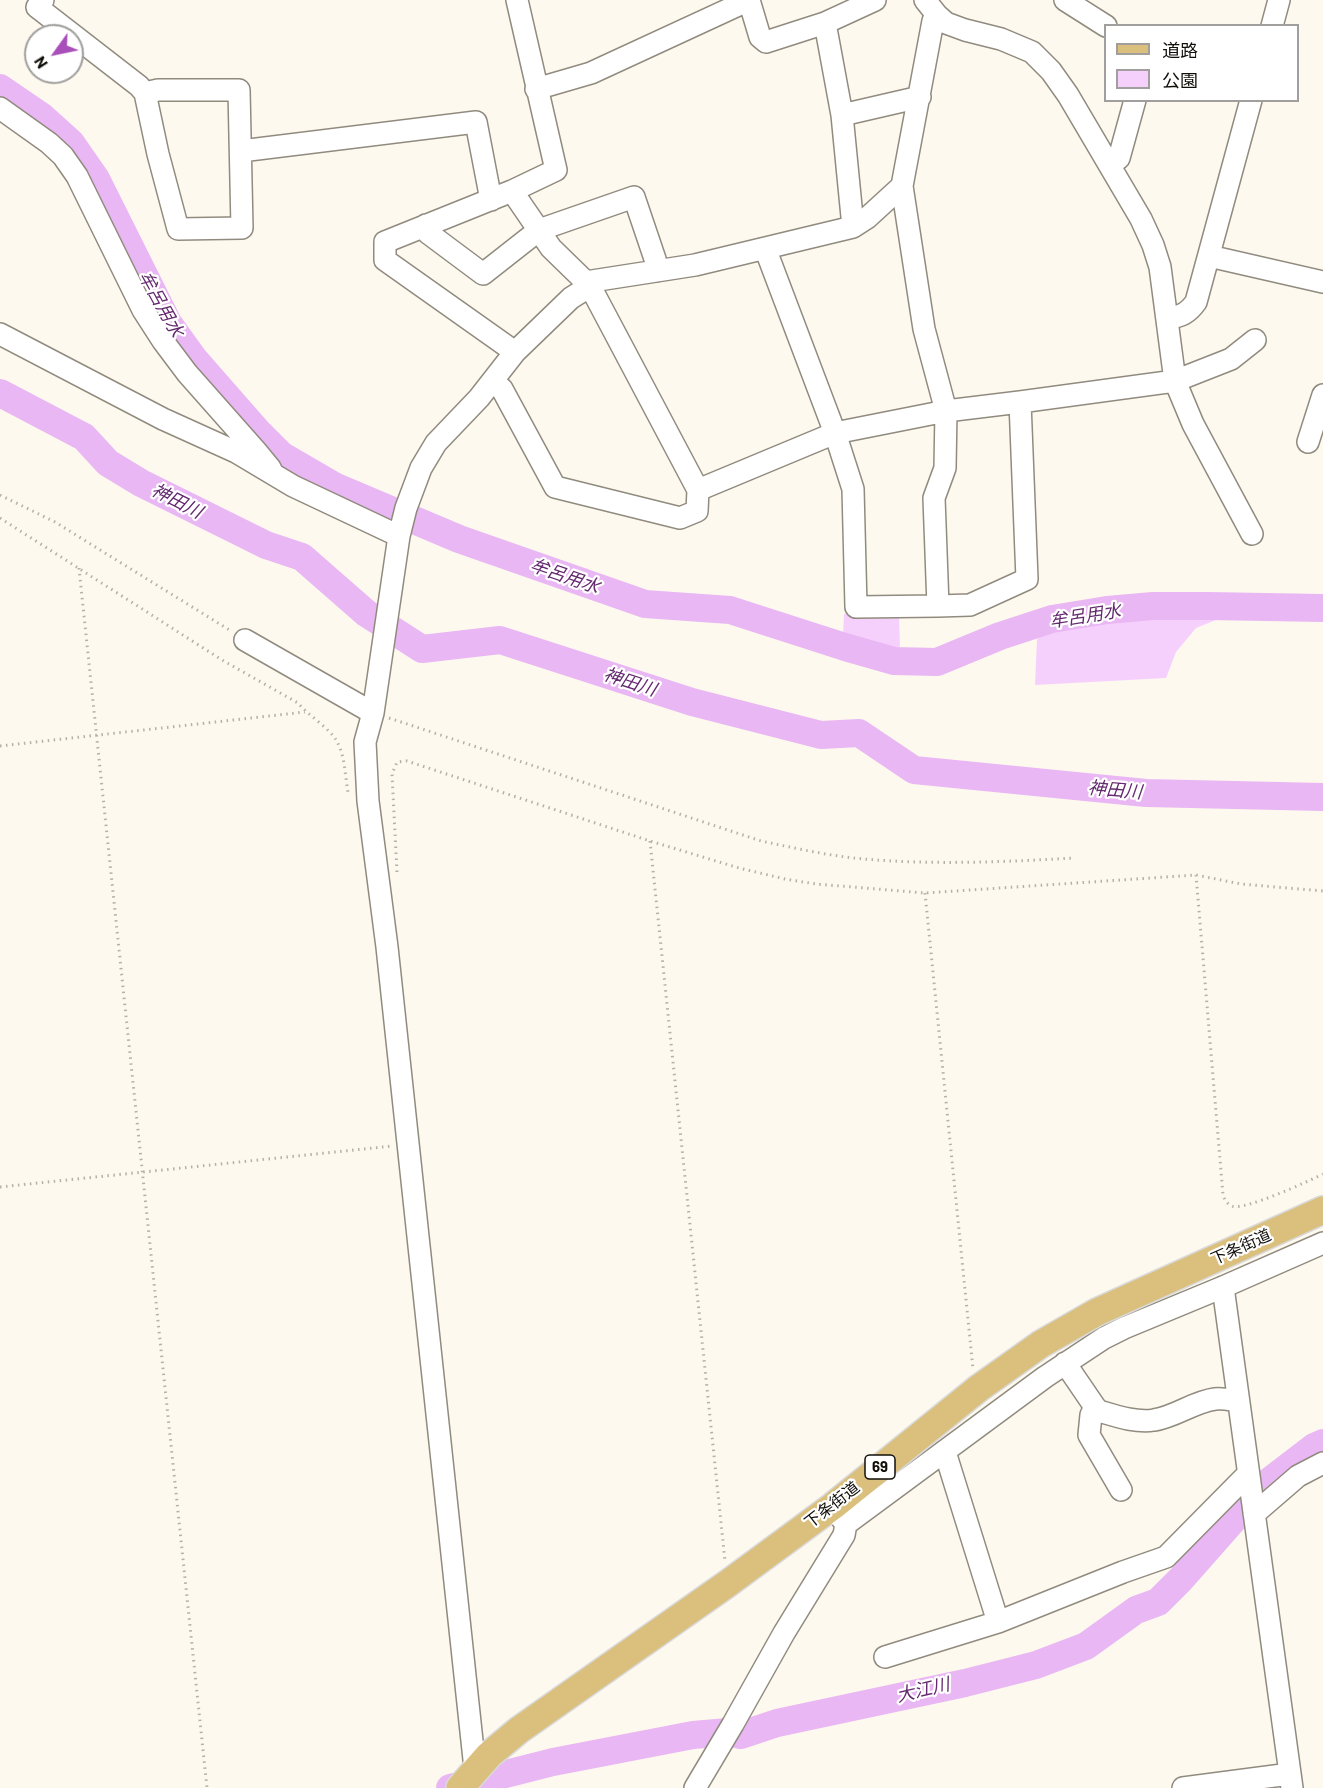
<!DOCTYPE html>
<meta charset="utf-8">
<style>
body{margin:0}
#map{position:relative;width:1323px;height:1788px;overflow:hidden;background:#fef9ee;font-family:Barlow,"Noto Sans JP",sans-serif}
canvas{display:block}
.legend{position:absolute;left:1104px;top:24px;width:195px;height:78px;box-sizing:border-box;background:#fff;border:2px solid #a09f9d;margin:0;padding:8px 10px;list-style:none;font-size:18px;color:#110f0a}
.legend li{display:flex;align-items:center;gap:12px;height:30px}
.legend b{width:30px;border:2px solid #a09f9d}
.north{position:absolute;left:24px;top:24px;width:60px;height:60px;box-sizing:border-box;background:#fff;border:2px solid #a09f9d;border-radius:50%;rotate:237deg;font-size:16px;font-weight:700;line-height:24px;text-align:center;color:#110f0a}
.north::after{content:'';display:block;margin:auto;width:21px;height:27px;background:#a94fba;clip-path:polygon(50% 0,100% 100%,50% 72%,0 100%)}
</style>
<div id="map">
<canvas width="1323" height="1788"></canvas>
<ul class="legend">
<li><b style="height:8px;background:#dabf7d"></b>道路</li>
<li><b style="height:16px;background:#f6d0fd"></b>公園</li>
</ul>
<div class="north">N</div>
</div>
<script>
const c = document.querySelector('canvas').getContext('2d');
c.lineJoin = 'round';
function paint(path, color) { c.fillStyle = color; c.fill(path, 'evenodd'); }
function stroke(path, color, width, dash) { c.strokeStyle = color; c.lineWidth = width; c.lineCap = dash ? 'butt' : 'round'; c.setLineDash(dash || []); c.stroke(path); }
function drawText(font, color, halo, rows, align = 'center') {
  c.font = font + ' Barlow,"Noto Sans JP",sans-serif'; c.lineWidth = 4.5; c.setLineDash([]); c.textBaseline = 'middle'; c.strokeStyle = halo; c.fillStyle = color; for (const [text, x, y, turn = 0] of rows) {
    c.save(); c.translate(x, y); c.rotate((+turn || 0) * Math.PI / 180); c.textAlign = isNaN(turn) ? turn : align; if (halo) c.strokeText(text, 0, 0); c.fillText(text, 0, 0); c.restore();
  }
}
paint(new Path2D(`
 M844 614H899L900 650 889 651 843 636Z
 M1155 619 1216 620 1196 628 1176 652 1166 678 1035 685 1037 639 1058 628Z`), '#f6d0fd');
stroke(new Path2D(`
 M0 88 41 116 71 143 96 179 168 323 194 359 258 432 281 455 336 487 459 539 645 604 730 610 845 647 894 661 937 662 1000 636 1052 619 1107 610 1153 606H1208L1323 608
 M0 393 84 437 108 463 141 483 266 545 302 557 366 613 422 649 500 640 692 702 821 735 859 733 914 770 1146 793 1323 797
 M450 1788 553 1762 693 1735 728 1732 741 1735 777 1723 965 1683 1036 1665 1086 1646 1136 1610 1158 1602 1181 1579 1263 1486 1314 1447 1323 1443`), '#e9b7f3', 28);
const minor = new Path2D(`
 M43 0 37 7 139 86 145 93 158 154 178 229 242 228 239 90H158L145 93
 M749 0 760 37 766 42 825 23 875 0
 M1065 0 1106 26
 M825 23 842 115 853 227
 M1272 26 1279 0
 M536 89 591 73 749 0
 M0 108 49 143 63 156 77 176 143 310 163 341 187 373 256 451 270 468 273 474
 M842 115 920 97
 M241 151 476 122 491 200
 M1110 165 1119 158 1135 100
 M902 186 924 329 946 411 945 468 934 498 938 606 970 605 1027 579 1020 402
 M512 191 551 248 590 286 698 490
 M426 225 428 233 483 274 539 230 634 197 655 259 657 271
 M765 248 835 433 853 489 856 607 938 606
 M1209 256 1323 282
 M1167 318C1181 317 1188 313 1196 302L1251 100
 M0 334 163 419 236 452 293 486 399 536
 M515 352 385 260V242L512 191 556 170 517 0
 M493 381 502 389 555 487 680 518 697 511 698 490 835 433 946 411 1020 402 1175 381 1160 267 1153 245 1141 219 1068 95 1051 71 1032 52 1001 39 965 30 946 23 937 15 925 0
 M1308 442 1323 395
 M1252 534 1193 424 1175 381 1231 359 1255 340
 M245 640 373 713
 M1223 1287 1292 1788
 M1065 1363 1095 1407 1099 1411C1116 1416 1136 1423 1154 1420 1175 1417 1193 1402 1215 1399 1222 1398 1231 1400 1238 1401
 M1095 1407 1091 1415 1089 1435 1121 1490
 M945 1452 998 1622 1123 1572 1166 1557 1248 1474
 M1254 1514 1298 1476 1323 1463
 M846 1524 1045 1377 1104 1338 1124 1328 1223 1287 1323 1243
 M885 1657 998 1622
 M475 1769 387 947 368 801 365 742 373 713 399 536 406 508 421 468 436 443 479 398 515 352 571 298 590 286 592 281 695 265 853 227 867 218 902 186 933 21 937 15
 M695 1788 733 1724 784 1633 844 1535 846 1524 838 1514
 M1183 1788 1290 1774`);
const major = new Path2D(`
 M460 1788 489 1755 519 1730 727 1584 833 1506 979 1388 1041 1344 1097 1312 1323 1210`);
stroke(minor, '#918b7f', 24);
stroke(major, '#d9d9d8', 30);
stroke(new Path2D(`
 M0 495 55 522 231 631
 M0 518 222 660 298 703C307 714 331 730 336 740 345 754 345 776 348 792
 M79 568 207 1788
 M389 718 761 841C795 848 829 856 864 859 934 865 1004 862 1074 858
 M0 746 305 712
 M650 841 725 1561
 M397 872 392 774 397 762 407 761 650 841 739 868 785 879 816 884 925 893 1196 875 1241 884 1323 891
 M1196 875 1223 1195C1225 1200 1227 1204 1232 1206 1244 1211 1309 1181 1323 1174
 M925 893 973 1369
 M0 1187 392 1146`), '#b5b1a8', 3, [1.5, 4.5]);
stroke(minor, '#fff', 21);
stroke(major, '#dabf7d', 27);
for (const [x, y, w] of [
 [880,1467,30]
]) { const box = new Path2D(); box.roundRect(x - w / 2, y - 12, w, 24, 4.5); c.fillStyle = '#fff'; c.fill(box); stroke(box, '#110f0a', 1.5); }
drawText('bold 15px', '#110f0a', null, [
 ["69",880,1467]
]);
drawText('16px', '#110f0a', '#fff', [
 ["下条街道",1241,1247,-24],
 ["下条街道",832,1505,-38]
]);
drawText('italic 18px', '#64296f', '#fff', [
 ["牟呂用水",161,304,61],
 ["神田川",177,501,27],
 ["牟呂用水",565,576,19],
 ["牟呂用水",1085,616,-9],
 ["神田川",630,682,18],
 ["神田川",1115,790,5],
 ["大江川",923,1690,-13]
]);
</script>
